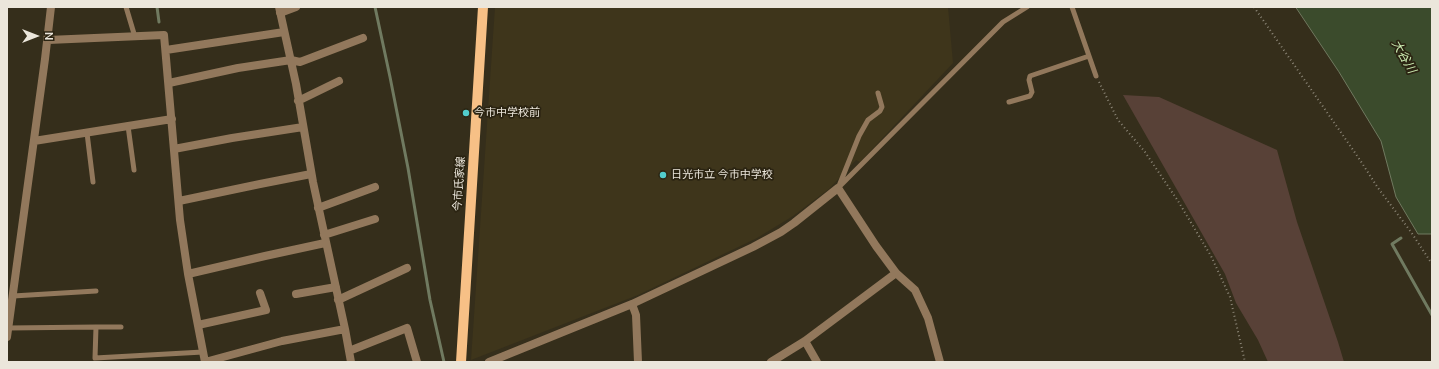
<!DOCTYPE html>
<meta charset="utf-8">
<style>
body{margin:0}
#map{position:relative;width:1439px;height:369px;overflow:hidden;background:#352e1b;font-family:"Nunito Sans",sans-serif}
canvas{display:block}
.frame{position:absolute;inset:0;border:8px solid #ebe6db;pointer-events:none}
.north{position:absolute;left:16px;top:16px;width:40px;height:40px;-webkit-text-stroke:3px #2b2412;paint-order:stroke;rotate:90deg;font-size:11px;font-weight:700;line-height:16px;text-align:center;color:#ebe6db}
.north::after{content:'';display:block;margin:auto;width:14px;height:18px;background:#ebe6db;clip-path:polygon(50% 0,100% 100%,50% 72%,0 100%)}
</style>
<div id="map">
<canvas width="1439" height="369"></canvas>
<div class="frame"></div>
<div class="north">N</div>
</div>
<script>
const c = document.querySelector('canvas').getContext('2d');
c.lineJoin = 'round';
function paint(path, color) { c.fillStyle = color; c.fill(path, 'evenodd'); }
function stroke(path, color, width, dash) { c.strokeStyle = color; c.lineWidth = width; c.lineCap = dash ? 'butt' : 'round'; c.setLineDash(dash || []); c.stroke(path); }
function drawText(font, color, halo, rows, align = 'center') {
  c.font = font + ' "Nunito Sans","Noto Sans JP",sans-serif'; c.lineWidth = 3.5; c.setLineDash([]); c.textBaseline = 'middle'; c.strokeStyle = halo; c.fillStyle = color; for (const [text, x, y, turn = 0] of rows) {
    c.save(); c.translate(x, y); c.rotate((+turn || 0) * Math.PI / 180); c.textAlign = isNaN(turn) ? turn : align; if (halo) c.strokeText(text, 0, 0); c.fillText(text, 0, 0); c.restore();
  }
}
paint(new Path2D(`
 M495 7H948L953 63 860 162 856 160 829 189 793 216 757 238 638 295 471 360Z`), '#3e351b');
paint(new Path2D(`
 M1123 95 1159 97 1277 150 1297 222 1338 342 1344 362H1268L1258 340 1236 303 1225 274Z`), '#584137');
const water = new Path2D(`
 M1296 7H1432V234H1418L1396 197 1381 141 1339 72Z`);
paint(water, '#3b4b2c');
stroke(water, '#707a60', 1);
stroke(new Path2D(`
 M157 7 159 22
 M375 7 390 77 408 168 430 300 444 362
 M1401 238 1392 244 1432 315`), '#707a60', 3);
stroke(new Path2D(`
 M1254 7 1360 160 1378 188 1411 232 1432 264
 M1099 82 1118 120 1145 152 1178 201 1211 256 1230 297 1245 362`), '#8d8778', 2, [1, 3]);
stroke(new Path2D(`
 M126 7 135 37
 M1072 7 1096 76
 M1009 102 1030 96 1032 92 1029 80 1030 76 1089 56
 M128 126 134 170
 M87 133 93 182
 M839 186 859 136 868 120 880 111 882 107 878 93
 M838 188 1003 22 1027 7
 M13 296 96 291
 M96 327H121
 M8 328 96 327 95 358 203 352`), '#92785c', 5);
stroke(new Path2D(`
 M279 7 296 84 313 182 345 329 351 362
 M280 13 296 7
 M48 40 164 35 180 220 188 274 205 362
 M166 50 284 32
 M169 83 238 68 291 60 300 62 363 38
 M298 101 339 81
 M34 141 172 119
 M174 149 232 138 303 127
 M179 201 260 184 311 174
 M318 208 375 187
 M324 235 375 219
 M188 274 265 256 325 243
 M296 294 336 287
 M338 300 407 268
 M632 304 636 315 638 362
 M198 325 266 310 260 293
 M7 337 45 59 51 7
 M805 341 817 362
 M349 351 407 328 417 362
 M205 362 282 341 345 329
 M489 362 632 304 753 247 781 232 794 223 838 188 876 246 896 273 915 290 928 318 940 362
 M771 362 805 341 896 273`), '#92785c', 8);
stroke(new Path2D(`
 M461 362 483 7`), '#f7c086', 10);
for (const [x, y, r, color] of [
 [466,113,4,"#52cdcd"],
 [663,175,4,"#52cdcd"]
]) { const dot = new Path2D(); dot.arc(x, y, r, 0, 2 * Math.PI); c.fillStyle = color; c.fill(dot); stroke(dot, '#2b2412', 1.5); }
drawText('11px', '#ebe6db', '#2b2412', [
 ["今市中学校前",474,113],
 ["日光市立 今市中学校",671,175]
], 'left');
drawText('11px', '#ebe6db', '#2b2412', [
 ["今市氏家線",460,184,-86]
]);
drawText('italic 12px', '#ccecb2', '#2b2412', [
 ["大谷川",1403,57,60]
]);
</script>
